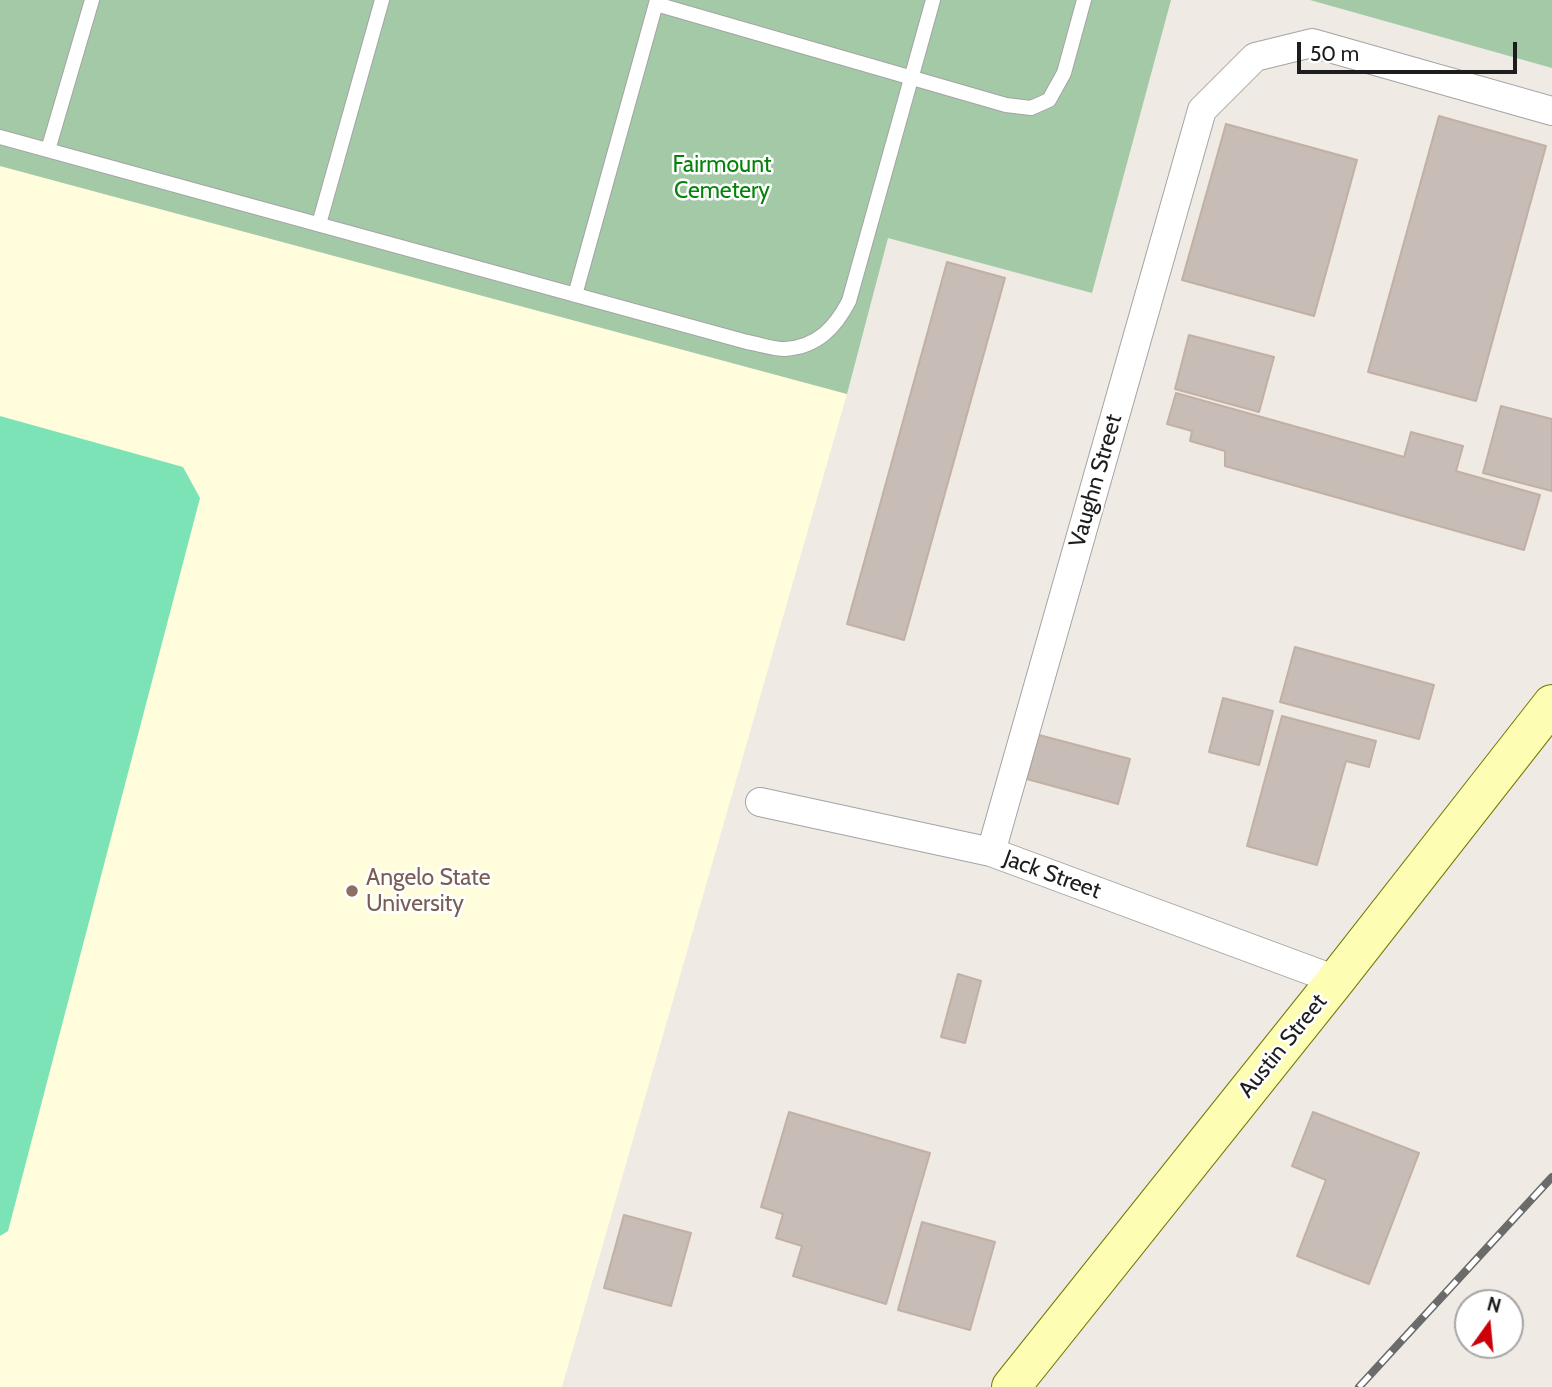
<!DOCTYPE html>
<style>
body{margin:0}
#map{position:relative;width:1552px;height:1387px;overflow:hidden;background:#efeae3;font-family:Cabin,sans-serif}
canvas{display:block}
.north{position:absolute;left:1454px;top:1289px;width:70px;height:70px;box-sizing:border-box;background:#fff;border:2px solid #a5a5a5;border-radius:50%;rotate:15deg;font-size:19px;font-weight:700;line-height:28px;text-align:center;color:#1d1d1d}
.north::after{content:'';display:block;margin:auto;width:24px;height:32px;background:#cb0009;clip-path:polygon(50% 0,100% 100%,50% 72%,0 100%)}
.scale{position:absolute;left:1297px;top:42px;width:220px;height:32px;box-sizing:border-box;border:4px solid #1d1d1d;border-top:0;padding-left:9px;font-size:21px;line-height:24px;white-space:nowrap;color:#1d1d1d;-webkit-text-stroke:5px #fff;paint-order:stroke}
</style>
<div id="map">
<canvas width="1552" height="1387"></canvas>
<div class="north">N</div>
<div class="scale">50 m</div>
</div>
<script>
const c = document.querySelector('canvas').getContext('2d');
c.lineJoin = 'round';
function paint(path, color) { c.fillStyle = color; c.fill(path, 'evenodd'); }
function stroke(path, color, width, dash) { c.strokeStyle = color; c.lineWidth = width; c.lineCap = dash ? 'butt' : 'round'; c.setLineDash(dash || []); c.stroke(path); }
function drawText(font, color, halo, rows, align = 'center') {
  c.font = font + ' Cabin,sans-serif'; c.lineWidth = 5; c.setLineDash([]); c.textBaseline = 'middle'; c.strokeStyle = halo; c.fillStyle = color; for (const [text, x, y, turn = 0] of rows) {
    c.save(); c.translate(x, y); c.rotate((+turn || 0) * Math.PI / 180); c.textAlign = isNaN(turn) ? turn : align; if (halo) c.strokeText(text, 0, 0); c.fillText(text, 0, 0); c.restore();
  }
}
paint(new Path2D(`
 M0 166 847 394 562 1387H0Z`), '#fffddc');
paint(new Path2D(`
 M0 0H1171L1092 293 888 238 847 394 0 166Z
 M1310 0H1552V68Z`), '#a3c9a7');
paint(new Path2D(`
 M0 416 183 467 200 498 8 1231 0 1236Z`), '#7ce3b6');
const building = new Path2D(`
 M1439 116 1546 146 1476 401 1368 372Z
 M1226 124 1357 160 1314 316 1182 280Z
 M947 262 1005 278 904 640 847 624Z
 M1189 335 1274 357 1259 412 1175 389Z
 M1176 393 1404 457 1411 432 1463 446 1456 471 1540 495 1524 550 1225 466V451L1190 441 1192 431 1167 424Z
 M1501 406 1552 419V491L1483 473Z
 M1295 647 1434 685 1419 739 1280 702Z
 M1223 698 1273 711 1259 765 1209 752Z
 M1282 716 1376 741 1369 767 1346 761 1317 865 1247 846Z
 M1039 735 1130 759 1118 804 1027 779Z
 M958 974 981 981 965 1043 941 1037Z
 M789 1112 930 1153 886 1304 793 1276 802 1246 776 1238 783 1214 761 1207Z
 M1313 1112 1419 1153 1369 1284 1297 1256 1326 1180 1292 1166Z
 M624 1215 691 1233 671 1306 604 1288Z
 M922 1222 995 1242 970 1330 898 1310Z`);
paint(building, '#c7bcb6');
stroke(building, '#c2b0a4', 2);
const lane = new Path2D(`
 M656 4 1006 105 1031 108 1049 100 1064 73 1084 0
 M0 137 747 342C759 344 773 349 785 349 817 347 835 328 849 301L933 0
 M48 150 92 0
 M319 224 382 0
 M575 295 657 0`);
const street = new Path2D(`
 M760 802 991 852 1336 980
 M991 852 1202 110 1255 57 1312 43 1552 111`);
const secondary = new Path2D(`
 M1011 1387 1336 980 1552 704`);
stroke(lane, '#a4a4a4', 16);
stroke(street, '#a4a4a4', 30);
stroke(secondary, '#717900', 40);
stroke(lane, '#fff', 14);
stroke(street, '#fff', 28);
stroke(secondary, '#fdfdb3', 38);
const rail = new Path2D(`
 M1359 1387 1552 1177`);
stroke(rail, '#6b6b6b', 8);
stroke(rail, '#fff', 5, [16]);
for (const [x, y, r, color] of [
 [352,891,7,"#8d6e63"]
]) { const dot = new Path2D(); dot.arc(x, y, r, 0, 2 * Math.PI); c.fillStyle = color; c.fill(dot); stroke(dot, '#fff', 2.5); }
drawText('23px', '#05820a', '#fff', [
 ["Fairmount",722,165],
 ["Cemetery",722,191]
]);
drawText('23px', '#1d1d1d', '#fff', [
 ["Vaughn Street",1096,481,-74],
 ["Jack Street",1052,875,20],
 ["Austin Street",1283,1046,-51]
]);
drawText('23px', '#785e54', '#fff', [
 ["Angelo State",366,878],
 ["University",366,904]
], 'left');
</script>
